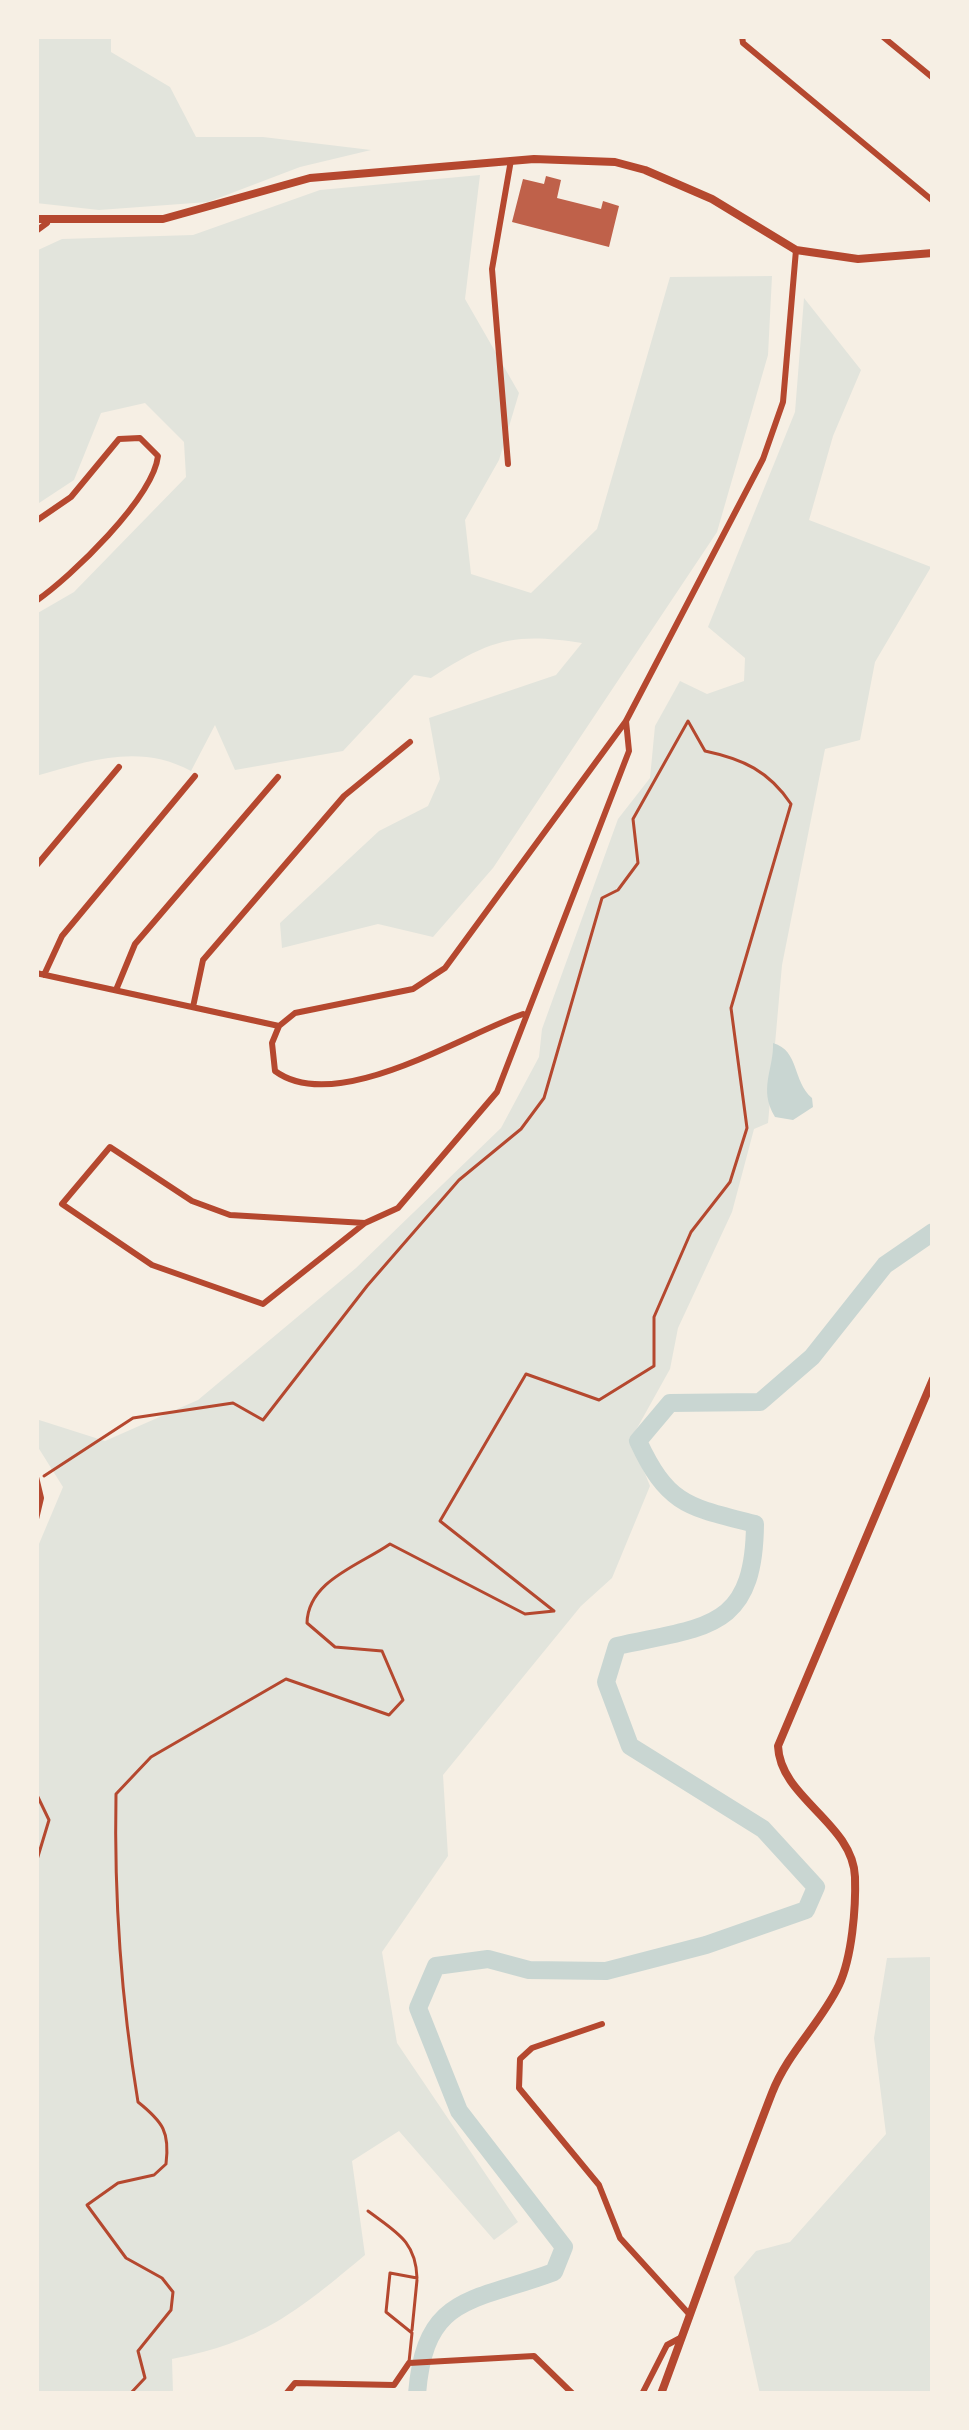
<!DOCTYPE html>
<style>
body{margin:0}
#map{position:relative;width:969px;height:2430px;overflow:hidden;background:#f6efe4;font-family:Arial,sans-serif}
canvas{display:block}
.frame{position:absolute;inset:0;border:39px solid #f6efe4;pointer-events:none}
</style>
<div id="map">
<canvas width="969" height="2430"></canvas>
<div class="frame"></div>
</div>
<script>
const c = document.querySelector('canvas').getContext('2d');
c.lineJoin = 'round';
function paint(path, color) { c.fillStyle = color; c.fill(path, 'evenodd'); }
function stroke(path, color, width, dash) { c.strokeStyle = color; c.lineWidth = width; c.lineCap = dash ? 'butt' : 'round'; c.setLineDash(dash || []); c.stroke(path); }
paint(new Path2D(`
 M36 36H111V52L170 87 196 137H263L371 150 300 167 208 202 99 210 36 203Z
 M480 175 465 299 519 393 499 460 465 520 471 574 531 593 597 529 670 277 772 276 768 355 717 532 493 868 433 937 378 924 282 948 280 923 379 831 428 806 440 779 429 718 556 675 582 643C513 632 489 640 431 678L414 675 343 751 235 770 215 725 191 771C139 743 89 761 36 776V614L74 592 186 477 184 442 145 403 101 413 74 480 36 505V251L62 239 193 235 320 190Z
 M804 298 861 370 833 436 809 520 931 567 875 662 860 740 825 749 782 965 768 1123 754 1129 732 1212 678 1328 670 1369 631 1439 650 1486 612 1578 581 1606 443 1775 448 1856 382 1952 397 2043 518 2222 494 2240 399 2131 352 2161 365 2255C298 2311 261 2342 172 2359L173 2394H36V1551L63 1487 36 1444V1419L105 1441 198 1400 356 1268 501 1128 539 1057 542 1029 618 819 650 778 655 726 680 681 707 694 744 681 745 658 708 627 795 412Z
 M933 1957V2394H760L734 2277 756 2251 790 2242 886 2134 874 2038 887 1958Z`), '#e2e4dc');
paint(new Path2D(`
 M773 1043C800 1051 792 1081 812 1098L813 1107 793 1120 775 1117C758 1089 774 1069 773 1043Z`), '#c9d6d2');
stroke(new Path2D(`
 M417 2394C425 2294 471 2303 554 2272L564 2247 459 2111 418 2008 436 1966 488 1959 529 1970 606 1971 706 1945 806 1910 816 1887 763 1829 630 1746 606 1682 617 1646C706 1626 754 1631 755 1524 689 1507 668 1506 638 1441L670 1403 760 1402 812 1357 885 1265 933 1232`), '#c9d6d2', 18);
paint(new Path2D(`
 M546 176 561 180 557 198 601 209 603 201 619 206 609 247 512 222 523 179 544 184Z`), '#bf614a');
stroke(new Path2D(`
 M44 1476 133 1418 233 1403 263 1420 367 1286 459 1180 521 1129 544 1098 602 898 618 890 638 863 633 819 688 721 705 751C743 759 769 771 791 804L731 1008 747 1128 730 1182 691 1232 654 1317V1366L599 1400 526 1374 440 1521 554 1611 525 1614 390 1544C358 1566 308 1581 307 1623L335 1647 382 1651 403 1700 389 1715 286 1679 151 1757 116 1794C114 1898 121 1999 138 2102 163 2122 170 2132 166 2164L154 2175 118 2183 87 2205 126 2258 162 2278 173 2292 171 2310 138 2351 145 2378 130 2394
 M36 1793 49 1820 36 1863`), '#b5482f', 3);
stroke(new Path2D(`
 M368 2211C396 2232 416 2241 417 2278L390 2273 386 2312 412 2333 409 2362
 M412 2330 417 2280`), '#b5482f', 3);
stroke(new Path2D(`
 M742 36 743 43 933 201
 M882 36 933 78
 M36 231 47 223
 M508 464 492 269 511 160
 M36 521 71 497 119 439 140 438 158 456C153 498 71 577 36 601
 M36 866 119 767
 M36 973 279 1026 295 1013 413 989 445 968 626 721 763 459 783 402 796 250
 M44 975 62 936 195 776
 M116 990 135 944 278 777
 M193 1007 203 960 344 796 410 742
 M279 1026 272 1043 275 1071C336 1116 462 1035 523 1014
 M365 1223 263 1304 152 1265 62 1204 110 1147 192 1201 230 1215 365 1223 398 1208 497 1092 629 751 626 721
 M36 1477 41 1498 36 1519
 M602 2024 532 2048 520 2059 519 2088 599 2185 620 2238 690 2315
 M286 2394 295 2383 394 2385 409 2363 534 2356 573 2394
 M642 2394 667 2345 682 2337`), '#b5482f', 6);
stroke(new Path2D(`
 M36 219H163L310 178 534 159 615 162 645 170 712 199 796 250 858 259 933 253
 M661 2394C698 2294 733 2193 772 2093 788 2052 821 2023 839 1985 852 1957 856 1908 855 1877 853 1823 780 1798 778 1746L933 1379`), '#b5482f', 8);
</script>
